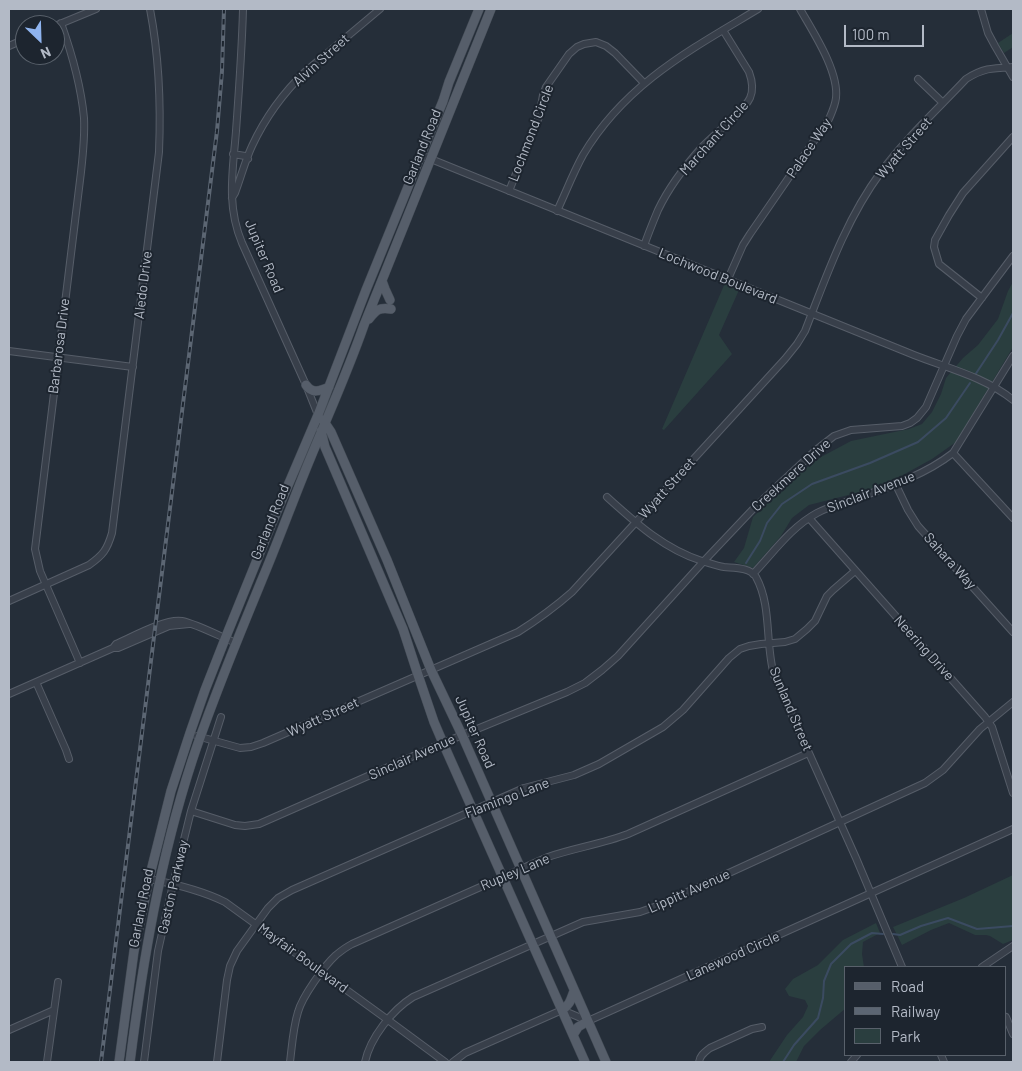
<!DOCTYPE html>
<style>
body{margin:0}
#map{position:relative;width:1022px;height:1071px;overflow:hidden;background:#252e39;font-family:Barlow,sans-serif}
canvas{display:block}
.frame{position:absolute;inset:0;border:10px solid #b3bac6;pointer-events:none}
.legend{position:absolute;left:844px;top:966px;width:162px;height:90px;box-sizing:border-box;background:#1d252f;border:1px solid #59616b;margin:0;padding:6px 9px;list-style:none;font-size:15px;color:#b3bac6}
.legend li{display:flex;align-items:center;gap:10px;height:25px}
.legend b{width:25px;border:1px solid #59616b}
.north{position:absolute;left:15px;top:15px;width:50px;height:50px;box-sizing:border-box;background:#1d252f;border:1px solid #59616b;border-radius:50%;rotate:156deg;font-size:14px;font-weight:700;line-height:20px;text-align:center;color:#b3bac6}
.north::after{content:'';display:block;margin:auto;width:18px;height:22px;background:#8fb4ef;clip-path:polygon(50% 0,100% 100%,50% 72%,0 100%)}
.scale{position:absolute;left:844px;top:25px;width:80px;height:22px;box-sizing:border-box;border:2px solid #b3bac6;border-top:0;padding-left:6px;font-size:15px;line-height:18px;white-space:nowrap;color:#b3bac6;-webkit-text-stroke:4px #1d252f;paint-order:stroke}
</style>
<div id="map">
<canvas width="1022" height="1071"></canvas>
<div class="frame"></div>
<ul class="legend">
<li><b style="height:6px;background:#565e6a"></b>Road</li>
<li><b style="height:6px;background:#5c6673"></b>Railway</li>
<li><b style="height:14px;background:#2a3e3f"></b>Park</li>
</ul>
<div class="north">N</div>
<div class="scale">100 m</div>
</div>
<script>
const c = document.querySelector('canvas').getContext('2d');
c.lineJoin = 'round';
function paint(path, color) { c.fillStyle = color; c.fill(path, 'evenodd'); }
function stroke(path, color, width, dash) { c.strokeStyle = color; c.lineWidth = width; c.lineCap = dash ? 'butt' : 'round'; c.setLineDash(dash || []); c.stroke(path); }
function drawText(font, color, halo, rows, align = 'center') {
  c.font = font + ' Barlow,sans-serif'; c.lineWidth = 4; c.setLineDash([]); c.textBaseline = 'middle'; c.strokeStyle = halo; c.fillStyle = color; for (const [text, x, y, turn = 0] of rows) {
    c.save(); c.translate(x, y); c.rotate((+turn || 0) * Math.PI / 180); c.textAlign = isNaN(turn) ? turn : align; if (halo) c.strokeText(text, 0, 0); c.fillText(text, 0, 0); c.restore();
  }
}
paint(new Path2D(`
 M1013 33V47L1004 53 998 43Z
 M1013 282V347L956 442 932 459 901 476 872 489 809 505 792 518 781 536 753 568 734 562 744 548 753 517 798 474 821 457 851 441 909 429 922 424 932 412 941 394 946 378 963 358 978 345 998 319 1008 291Z
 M725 283 739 290 719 335 732 354 664 430 662 429Z
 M1013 875V940L1003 944 990 936 986 935H975L949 923 931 930 902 945 893 927 964 898Z
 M876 923 880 933 863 942 862 954 864 967H846V1008L820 1030 804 1046 796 1062H769L787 1035 803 1017 808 1006 805 1000 789 996 785 989 793 979 818 965 843 940Z`), '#2a3e3f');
stroke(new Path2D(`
 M975 375 998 340 1013 313
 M746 563 760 541 767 523 782 504 812 484 870 463 918 442 946 418 970 383
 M893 934 900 935 921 926 948 918 977 929 1013 926
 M783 1062 794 1045 818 1018 823 998 824 981 831 964 851 944 872 933 883 934`), '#3b4b61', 2);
const minor = new Path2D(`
 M243 9C242 49 239 90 236 131 233 170 226 205 242 243L306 385 318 415
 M981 9 988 33 995 46 1013 77
 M61 23C72 54 81 85 84 118 85 136 83 154 81 172L35 549 40 571 80 663
 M55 26 96 9
 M9 46 25 39
 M918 79 943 103
 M233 154 245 156 248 159
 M421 155 914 355C947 368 985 377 1013 400
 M509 191 539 117 543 95 546 87 569 54 577 47 584 44 596 42 606 46 615 53 644 83
 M232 198 235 193C241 177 245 161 252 146 265 118 284 92 306 71L380 9
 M557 211C566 192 573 173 583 155 625 84 690 50 758 9
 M644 246C648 234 653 222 658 210 669 187 685 166 702 147 715 133 742 114 750 98 754 89 752 80 749 72L723 30
 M728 279 743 245 750 234 829 119C832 112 835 106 836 98 839 71 813 32 800 9
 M982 298 939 264 934 247 935 240 949 215 963 193 1013 137
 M9 351 133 367
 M953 453 1013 518
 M896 485 908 510 918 526 1013 632
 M607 497C636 523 664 549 702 561 709 563 717 566 724 567 734 568 750 567 756 577 772 606 765 644 774 675L856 858 902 967
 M809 518 985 717 992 727 1013 793
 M753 574C773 553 791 527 817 513 830 506 846 502 860 497 892 486 926 474 953 453L1013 356
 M9 601 89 565C103 555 107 550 112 533L159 152C161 104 159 56 150 9
 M113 648 116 644C132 637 166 618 182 621 199 625 219 636 236 643
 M36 682 66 750 69 759
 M9 694 113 648H118L169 626 189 624
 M197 736 240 748 251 747 263 743 518 632C537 620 555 607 572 592L785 359 797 344 805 331C826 277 846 219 881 172 905 139 938 109 966 79 983 68 993 68 1013 67
 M191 811 235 825 245 826 259 824 443 743 567 692 585 683 602 670 618 656 703 562 755 507 816 450 834 436 851 430 902 426 910 423 917 418 926 407 957 336 966 319 1013 256
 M149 879C175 884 201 890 225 902L388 1020 445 1062
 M982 967 1013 946
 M1006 1017 1013 1034
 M9 1030 54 1010
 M941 1055 944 1062
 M47 1062 58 982
 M144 1062 158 951 173 884 191 811 221 717
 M217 1062 227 980 230 966 237 951 268 908 278 898 292 890 524 788 574 775 599 764 663 727 683 710 729 658 740 649 749 646 761 644 785 642 795 639 807 629 815 621 827 596 833 590 855 571
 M290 1062C292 1046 293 1028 298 1012 302 997 324 966 336 955 341 951 346 947 352 944L548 857C574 848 602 844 628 834L808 753
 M365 1062C370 1038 392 1010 413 997L583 922 640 912 657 906 925 783 943 770 980 729 1013 702
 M453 1062 465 1053 562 1010 588 1021 1013 829
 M699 1062C700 1055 705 1052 710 1048L752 1029 762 1027
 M851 1062 857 1055`);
const major = new Path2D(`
 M382 281 385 289 390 300
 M369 319C376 310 379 307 391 309
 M306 385C312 394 320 391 329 387
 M323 420 331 432 387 560 431 670 462 735 606 1062
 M321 431 325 447 403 629 418 675 434 722 443 743 585 1062
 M562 1010C570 1005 571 999 574 991
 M573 1035 578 1027 588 1021
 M119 1062 134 951 149 879 171 791 190 733 205 690 225 639 272 523 318 415 366 290 443 101 449 82 479 9
 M130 1062C143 960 160 859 192 761 212 700 237 641 261 582 278 542 293 500 310 459 328 415 348 371 364 325L491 9`);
stroke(minor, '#565d68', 8);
stroke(major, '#414953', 10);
stroke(minor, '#383f4a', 6);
stroke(major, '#565e6a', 9);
const rail = new Path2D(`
 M101 1062 208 203 217 131 222 71 224 9`);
stroke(rail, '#5c6673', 4);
stroke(rail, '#1d252f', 2, [5.5]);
drawText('14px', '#b3bac6', '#1d252f', [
 ["Alvin Street",321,60,-42],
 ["Lochmond Circle",531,133,-69],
 ["Marchant Circle",714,138,-48],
 ["Garland Road",422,147,-68],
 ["Palace Way",809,148,-56],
 ["Wyatt Street",904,148,-49],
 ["Jupiter Road",264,256,67],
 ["Lochwood Boulevard",718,276,22],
 ["Aledo Drive",143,285,-83],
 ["Barbarosa Drive",59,346,-83],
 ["Creekmere Drive",791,475,-42],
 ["Wyatt Street",667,488,-48],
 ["Sinclair Avenue",871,492,-21],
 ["Garland Road",270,522,-68],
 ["Sahara Way",950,561,48],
 ["Neering Drive",924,648,48],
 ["Sunland Street",791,709,67],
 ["Wyatt Street",323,717,-24],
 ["Jupiter Road",475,732,66],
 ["Sinclair Avenue",412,757,-24],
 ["Flamingo Lane",507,798,-21],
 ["Rupley Lane",515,872,-23],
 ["Gaston Parkway",173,887,-77],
 ["Lippitt Avenue",689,891,-24],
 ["Garland Road",141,908,-79],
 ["Lanewood Circle",733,956,-24],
 ["Mayfair Boulevard",303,958,36]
]);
</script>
